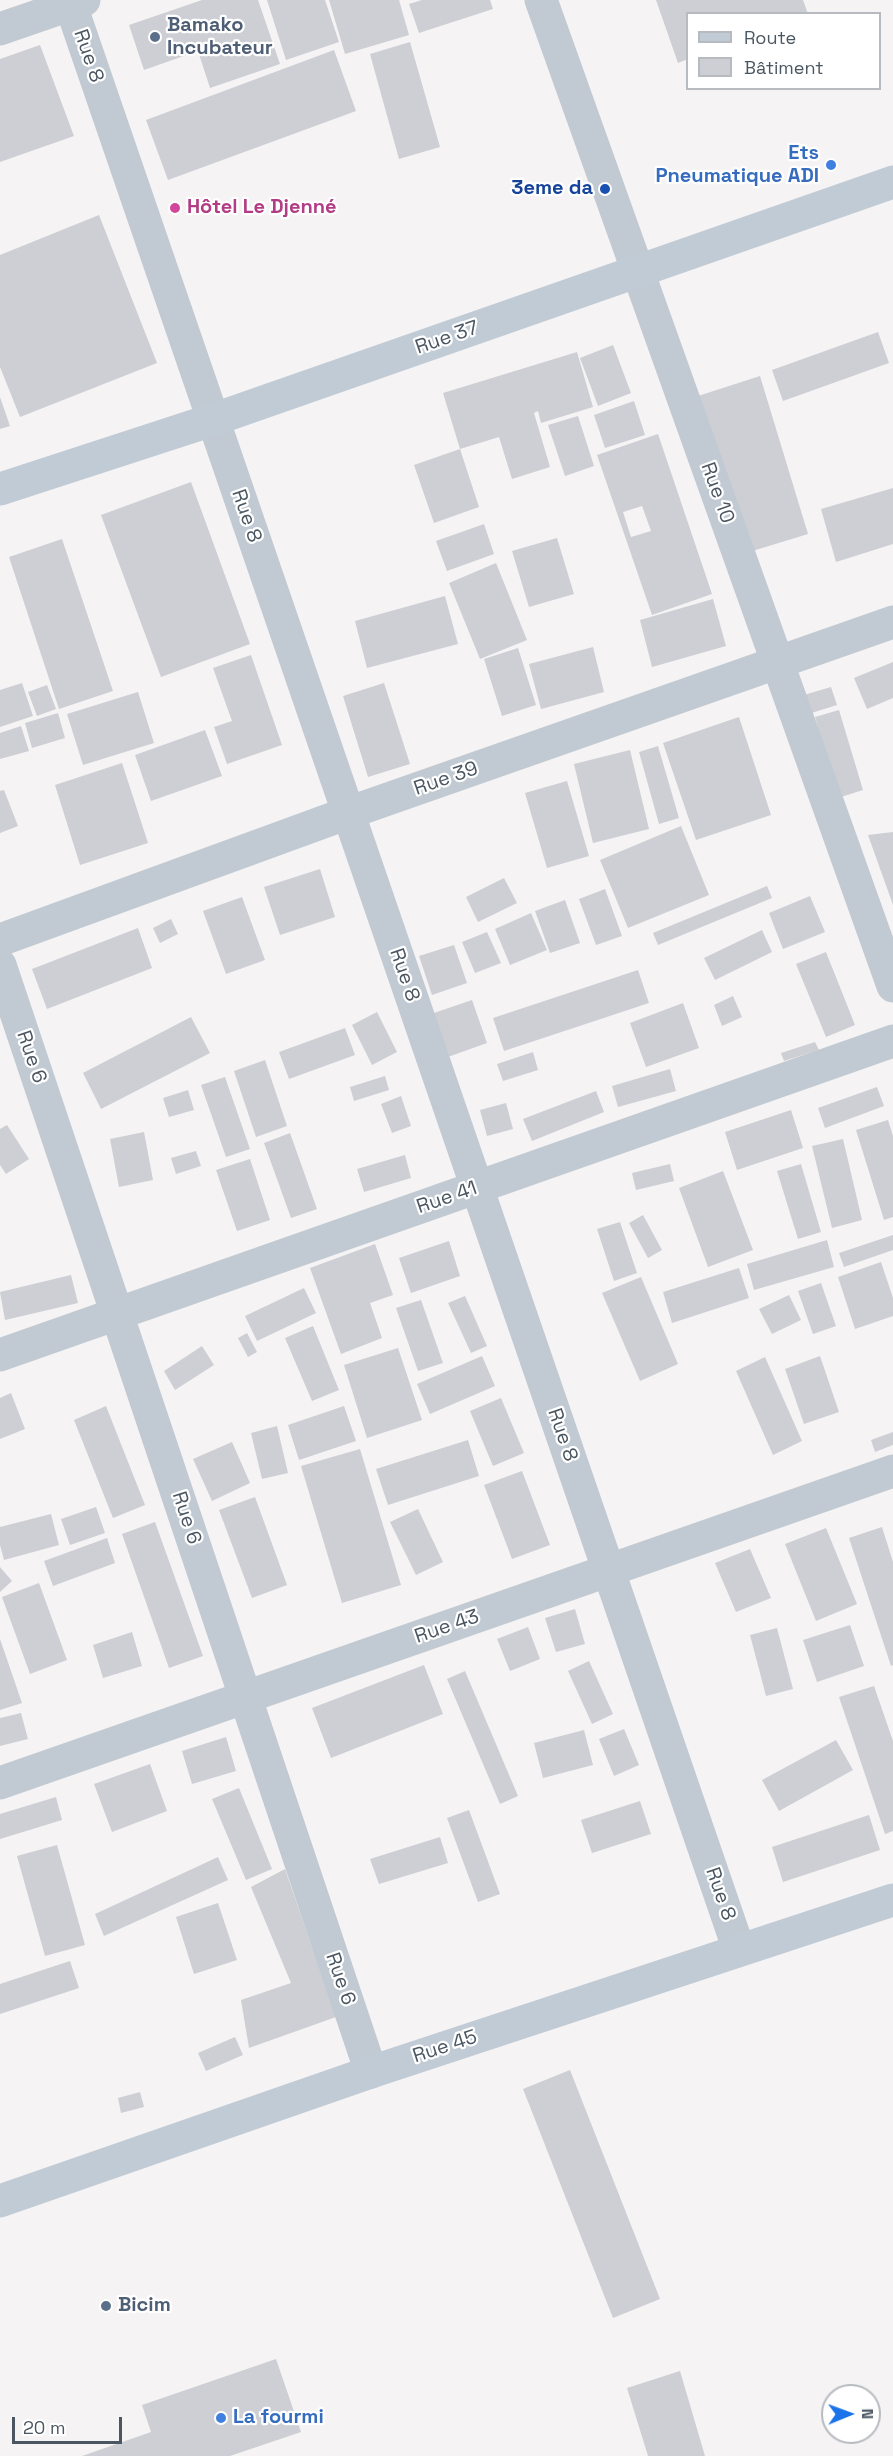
<!DOCTYPE html>
<meta charset="utf-8">
<style>
body{margin:0}
#map{position:relative;width:893px;height:2456px;overflow:hidden;background:#f5f3f3;font-family:"Space Grotesk",sans-serif}
canvas{display:block}
.legend{position:absolute;left:686px;top:12px;width:195px;height:78px;box-sizing:border-box;background:#fff;border:2px solid #b7bbc0;margin:0;padding:8px 10px;list-style:none;font-size:18px;color:#4a5661}
.legend li{display:flex;align-items:center;gap:12px;height:30px}
.legend b{width:30px;border:2px solid #b7bbc0}
.north{position:absolute;left:821px;top:2384px;width:60px;height:60px;box-sizing:border-box;background:#fff;border:2px solid #b7bbc0;border-radius:50%;rotate:89deg;font-size:16px;font-weight:700;line-height:24px;text-align:center;color:#4a5661}
.north::after{content:'';display:block;margin:auto;width:21px;height:27px;background:#1a73e8;clip-path:polygon(50% 0,100% 100%,50% 72%,0 100%)}
.scale{position:absolute;left:12px;top:2417px;width:110px;height:27px;box-sizing:border-box;border:3px solid #4a5661;border-top:0;padding-left:8px;font-size:18px;line-height:21px;white-space:nowrap;color:#4a5661;-webkit-text-stroke:4px #fff;paint-order:stroke}
</style>
<div id="map">
<canvas width="893" height="2456"></canvas>
<ul class="legend">
<li><b style="height:8px;background:#c1cbd6"></b>Route</li>
<li><b style="height:16px;background:#cdcfd5"></b>Bâtiment</li>
</ul>
<div class="north">N</div>
<div class="scale">20 m</div>
</div>
<script>
const c = document.querySelector('canvas').getContext('2d');
c.lineJoin = 'round';
function paint(path, color) { c.fillStyle = color; c.fill(path, 'evenodd'); }
function stroke(path, color, width, dash) { c.strokeStyle = color; c.lineWidth = width; c.lineCap = dash ? 'butt' : 'round'; c.setLineDash(dash || []); c.stroke(path); }
function drawText(font, color, halo, rows, align = 'center') {
  c.font = font + ' "Space Grotesk",sans-serif'; c.lineWidth = 4.5; c.setLineDash([]); c.textBaseline = 'middle'; c.strokeStyle = halo; c.fillStyle = color; for (const [text, x, y, turn = 0] of rows) {
    c.save(); c.translate(x, y); c.rotate((+turn || 0) * Math.PI / 180); c.textAlign = isNaN(turn) ? turn : align; if (halo) c.strokeText(text, 0, 0); c.fillText(text, 0, 0); c.restore();
  }
}
paint(new Path2D(`
 M202 0H258L280 64 210 88 198 51 144 70 129 25Z
 M267 0H325L339 42 286 60Z
 M329 0H399L409 35 345 54Z
 M422 0H490L493 9 419 33 409 4Z
 M656 0H803L808 14H688V59L678 63Z
 M410 42 440 147 399 159 370 54Z
 M40 45 74 136 0 162V59Z
 M334 50 356 111 168 180 146 120Z
 M99 215 157 363 20 417 0 367V255Z
 M878 332 889 363 783 401 772 370Z
 M613 345 631 393 598 406 580 358Z
 M577 352 593 407 541 423 538 411 534 413 550 467 512 479 499 437 460 449 443 393Z
 M760 376 808 534 746 553 698 396Z
 M0 397 10 426 0 429Z
 M634 401 645 435 605 448 594 415Z
 M578 416 594 466 565 476 548 425Z
 M658 434 712 594 652 615 597 455ZM642 506 651 531 631 537 623 512Z
 M460 449 479 507 434 523 414 465Z
 M191 482 250 644 161 677 101 515Z
 M893 488V544L836 562 821 509Z
 M484 524 494 554 447 571 436 541Z
 M557 538 574 594 529 607 512 551Z
 M62 539 113 691 59 709 9 557Z
 M496 563 527 640 480 659 449 583Z
 M445 596 458 644 367 668 355 621Z
 M713 599 726 646 652 667 640 620Z
 M593 647 604 692 541 709 529 664Z
 M518 648 536 705 502 716 484 659Z
 M251 655 282 745 227 764 214 727 232 721 213 668Z
 M893 662V698L867 709 854 678Z
 M22 683 33 716 0 727V690Z
 M384 683 410 764 368 777 343 696Z
 M47 685 56 709 37 716 28 692Z
 M831 687 837 705 802 716 797 697Z
 M138 692 154 743 83 765 67 714Z
 M839 710 863 790 838 798 815 717Z
 M58 713 65 738 32 748 25 723Z
 M739 717 771 815 696 840 663 743Z
 M21 726 29 751 0 759V733Z
 M205 730 222 776 151 801 135 755Z
 M658 746 679 818 659 824 639 752Z
 M630 750 649 829 593 843 574 764Z
 M122 763 148 843 80 865 55 785Z
 M567 781 589 856 547 868 525 793Z
 M4 790 18 826 0 833V791Z
 M681 826 709 895 628 928 600 860Z
 M893 832V905L868 835Z
 M320 869 335 917 280 935 264 887Z
 M504 878 517 903 478 922 466 897Z
 M767 886 772 898 658 945 653 933Z
 M605 889 622 936 596 945 579 899Z
 M810 896 825 932 783 949 769 913Z
 M242 897 265 960 226 974 203 911Z
 M565 900 580 943 550 953 535 911Z
 M531 913 547 950 510 965 495 929Z
 M171 919 178 934 160 943 153 928Z
 M138 928 152 968 47 1009 32 969Z
 M762 930 772 952 715 980 704 958Z
 M487 932 501 963 475 973 462 942Z
 M454 945 467 983 432 995 419 956Z
 M826 952 855 1025 826 1037 796 964Z
 M638 970 649 1003 504 1051 493 1018Z
 M733 996 742 1017 722 1026 714 1005Z
 M472 1000 487 1043 445 1058 431 1014Z
 M683 1003 699 1048 646 1067 630 1023Z
 M377 1012 397 1052 372 1065 352 1025Z
 M191 1017 210 1053 101 1109 83 1073Z
 M345 1028 355 1055 289 1079 279 1052Z
 M815 1042 819 1050 784 1061 781 1053Z
 M533 1052 538 1070 503 1081 497 1064Z
 M265 1060 287 1126 256 1137 234 1071Z
 M670 1069 676 1091 618 1107 612 1086Z
 M385 1076 389 1090 354 1101 350 1087Z
 M225 1077 250 1149 226 1157 201 1085Z
 M877 1087 884 1106 825 1128 818 1108Z
 M188 1090 194 1110 169 1117 163 1098Z
 M596 1091 604 1112 532 1141 523 1119Z
 M401 1096 411 1126 392 1133 381 1104Z
 M506 1103 513 1129 487 1136 480 1110Z
 M791 1110 803 1148 737 1170 725 1132Z
 M888 1120 893 1136V1217L884 1220 856 1130Z
 M7 1125 29 1159 6 1174 0 1165V1129Z
 M144 1132 153 1180 119 1187 110 1139Z
 M290 1133 317 1209 291 1218 264 1143Z
 M843 1139 862 1220 832 1228 812 1146Z
 M196 1151 201 1166 176 1174 171 1158Z
 M405 1155 411 1178 364 1192 357 1169Z
 M250 1159 270 1220 237 1231 216 1170Z
 M670 1164 674 1181 636 1190 632 1173Z
 M801 1164 821 1232 798 1239 777 1171Z
 M723 1171 753 1250 708 1267 679 1188Z
 M643 1215 662 1250 648 1258 629 1223Z
 M620 1222 637 1273 614 1281 597 1229Z
 M893 1235V1250L844 1267 839 1253Z
 M827 1240 834 1267 754 1290 747 1264Z
 M449 1241 460 1276 411 1293 399 1258Z
 M375 1244 393 1295 370 1303 382 1338 341 1354 310 1268Z
 M881 1262 893 1298V1316L855 1329 838 1277Z
 M739 1268 749 1298 672 1323 663 1292Z
 M71 1275 78 1303 5 1320 0 1292Z
 M641 1277 678 1364 640 1381 602 1293Z
 M821 1283 836 1326 813 1334 798 1291Z
 M304 1288 316 1313 257 1341 245 1316Z
 M789 1295 801 1320 772 1334 759 1309Z
 M465 1296 487 1346 471 1353 448 1303Z
 M421 1300 443 1363 418 1371 396 1308Z
 M313 1326 339 1390 312 1401 285 1338Z
 M247 1333 257 1352 248 1357 238 1338Z
 M202 1346 214 1365 175 1390 164 1371Z
 M398 1348 422 1420 367 1438 344 1365Z
 M482 1356 495 1386 430 1414 417 1384Z
 M820 1356 839 1412 804 1424 785 1369Z
 M765 1357 802 1441 773 1455 736 1371Z
 M11 1393 25 1429 0 1439V1398Z
 M501 1398 524 1453 493 1466 470 1411Z
 M106 1406 145 1505 113 1518 74 1420Z
 M344 1406 356 1441 299 1460 288 1425Z
 M277 1426 288 1473 262 1479 251 1433Z
 M893 1432V1445L875 1452 871 1440Z
 M468 1440 479 1476 388 1505 376 1469Z
 M232 1442 250 1483 212 1501 193 1459Z
 M360 1449 401 1585 342 1603 301 1466Z
 M522 1471 550 1545 512 1559 484 1485Z
 M255 1497 287 1585 252 1598 219 1510Z
 M96 1507 105 1533 70 1545 61 1519Z
 M418 1509 443 1562 416 1575 390 1522Z
 M51 1514 59 1545 4 1560 0 1545V1527Z
 M155 1522 203 1656 169 1668 122 1534Z
 M882 1527 893 1562V1665L891 1666 849 1538Z
 M826 1528 857 1604 816 1621 785 1544Z
 M107 1538 115 1563 53 1586 44 1561Z
 M750 1549 771 1598 736 1612 715 1563Z
 M0 1567 12 1581 0 1592Z
 M39 1583 67 1660 30 1674 2 1597Z
 M575 1609 585 1644 556 1652 545 1618Z
 M850 1625 864 1666 817 1682 803 1640Z
 M528 1627 540 1659 510 1671 497 1639Z
 M777 1628 793 1689 766 1696 750 1635Z
 M132 1632 142 1666 103 1678 93 1645Z
 M0 1639 22 1703 0 1710Z
 M589 1661 613 1714 592 1724 568 1671Z
 M424 1665 443 1714 331 1758 312 1708Z
 M465 1671 518 1796 500 1804 447 1679Z
 M874 1686 893 1741V1831L885 1834 839 1697Z
 M21 1713 28 1739 0 1746V1718Z
 M624 1729 639 1765 614 1776 599 1739Z
 M584 1730 593 1765 543 1778 534 1743Z
 M226 1737 236 1771 192 1784 182 1751Z
 M836 1740 853 1770 779 1811 762 1780Z
 M150 1764 167 1811 112 1832 94 1784Z
 M239 1788 272 1869 246 1880 212 1799Z
 M56 1797 62 1820 0 1839V1814Z
 M640 1801 651 1834 592 1853 581 1820Z
 M469 1810 500 1894 478 1902 447 1818Z
 M869 1815 880 1850 783 1882 772 1847Z
 M440 1837 448 1863 379 1884 370 1859Z
 M57 1845 85 1945 45 1956 17 1856Z
 M218 1857 228 1880 104 1936 95 1914Z
 M285 1869 336 2017 249 2048 241 2000 291 1983 251 1887Z
 M218 1903 237 1960 194 1974 176 1917Z
 M70 1961 79 1988 0 2014V1984Z
 M235 2037 243 2055 206 2071 198 2053Z
 M570 2070 660 2299 613 2318 523 2089Z
 M140 2092 144 2107 121 2113 118 2098Z
 M276 2359 301 2432 230 2456H82L151 2432 142 2405Z
 M680 2371 705 2456H648L627 2388Z`), '#cdcfd5');
stroke(new Path2D(`
 M69 0 739 1950
 M541 0 893 986
 M0 29 84 0
 M0 940 348 813 893 622
 M0 965 371 2072
 M0 1355 893 1041
 M0 1783 893 1471`), '#c1cad2', 33);
stroke(new Path2D(`
 M0 489 212 420 893 182
 M0 2201 371 2072 893 1900`), '#c1cbd6', 33);
for (const [x, y, r, color] of [
 [155,37,6,"#5c6f8a"],
 [831,165,6,"#3f7fe0"],
 [605,189,6,"#1a4fb4"],
 [175,208,6,"#d1479c"],
 [106,2306,6,"#5c6f8a"],
 [221,2418,6,"#3f7fe0"]
]) { const dot = new Path2D(); dot.arc(x, y, r, 0, 2 * Math.PI); c.fillStyle = color; c.fill(dot); stroke(dot, '#fff', 2); }
drawText('bold 20px', '#4e5e75', '#fff', [
 ["Bamako",167,26],
 ["Incubateur",167,49],
 ["Bicim",118,2306]
], 'left');
drawText('20px', '#4a5661', '#fff', [
 ["Rue 8",88,56,71],
 ["Rue 37",447,338,-19],
 ["Rue 10",717,493,70],
 ["Rue 8",246,516,71],
 ["Rue 39",446,779,-19],
 ["Rue 8",404,975,71],
 ["Rue 6",31,1057,71],
 ["Rue 41",447,1198,-19],
 ["Rue 8",562,1435,71],
 ["Rue 6",186,1518,72],
 ["Rue 43",447,1627,-19],
 ["Rue 8",720,1894,71],
 ["Rue 6",340,1979,71],
 ["Rue 45",445,2047,-18]
]);
drawText('bold 20px', '#366cbe', '#fff', [
 ["Ets",819,154],
 ["Pneumatique ADI",819,177],
 ["La fourmi",233,2418,"left"]
], 'right');
drawText('bold 20px', '#164399', '#fff', [
 ["3eme da",593,189]
], 'right');
drawText('bold 20px', '#b23c85', '#fff', [
 ["Hôtel Le Djenné",187,208]
], 'left');
</script>
